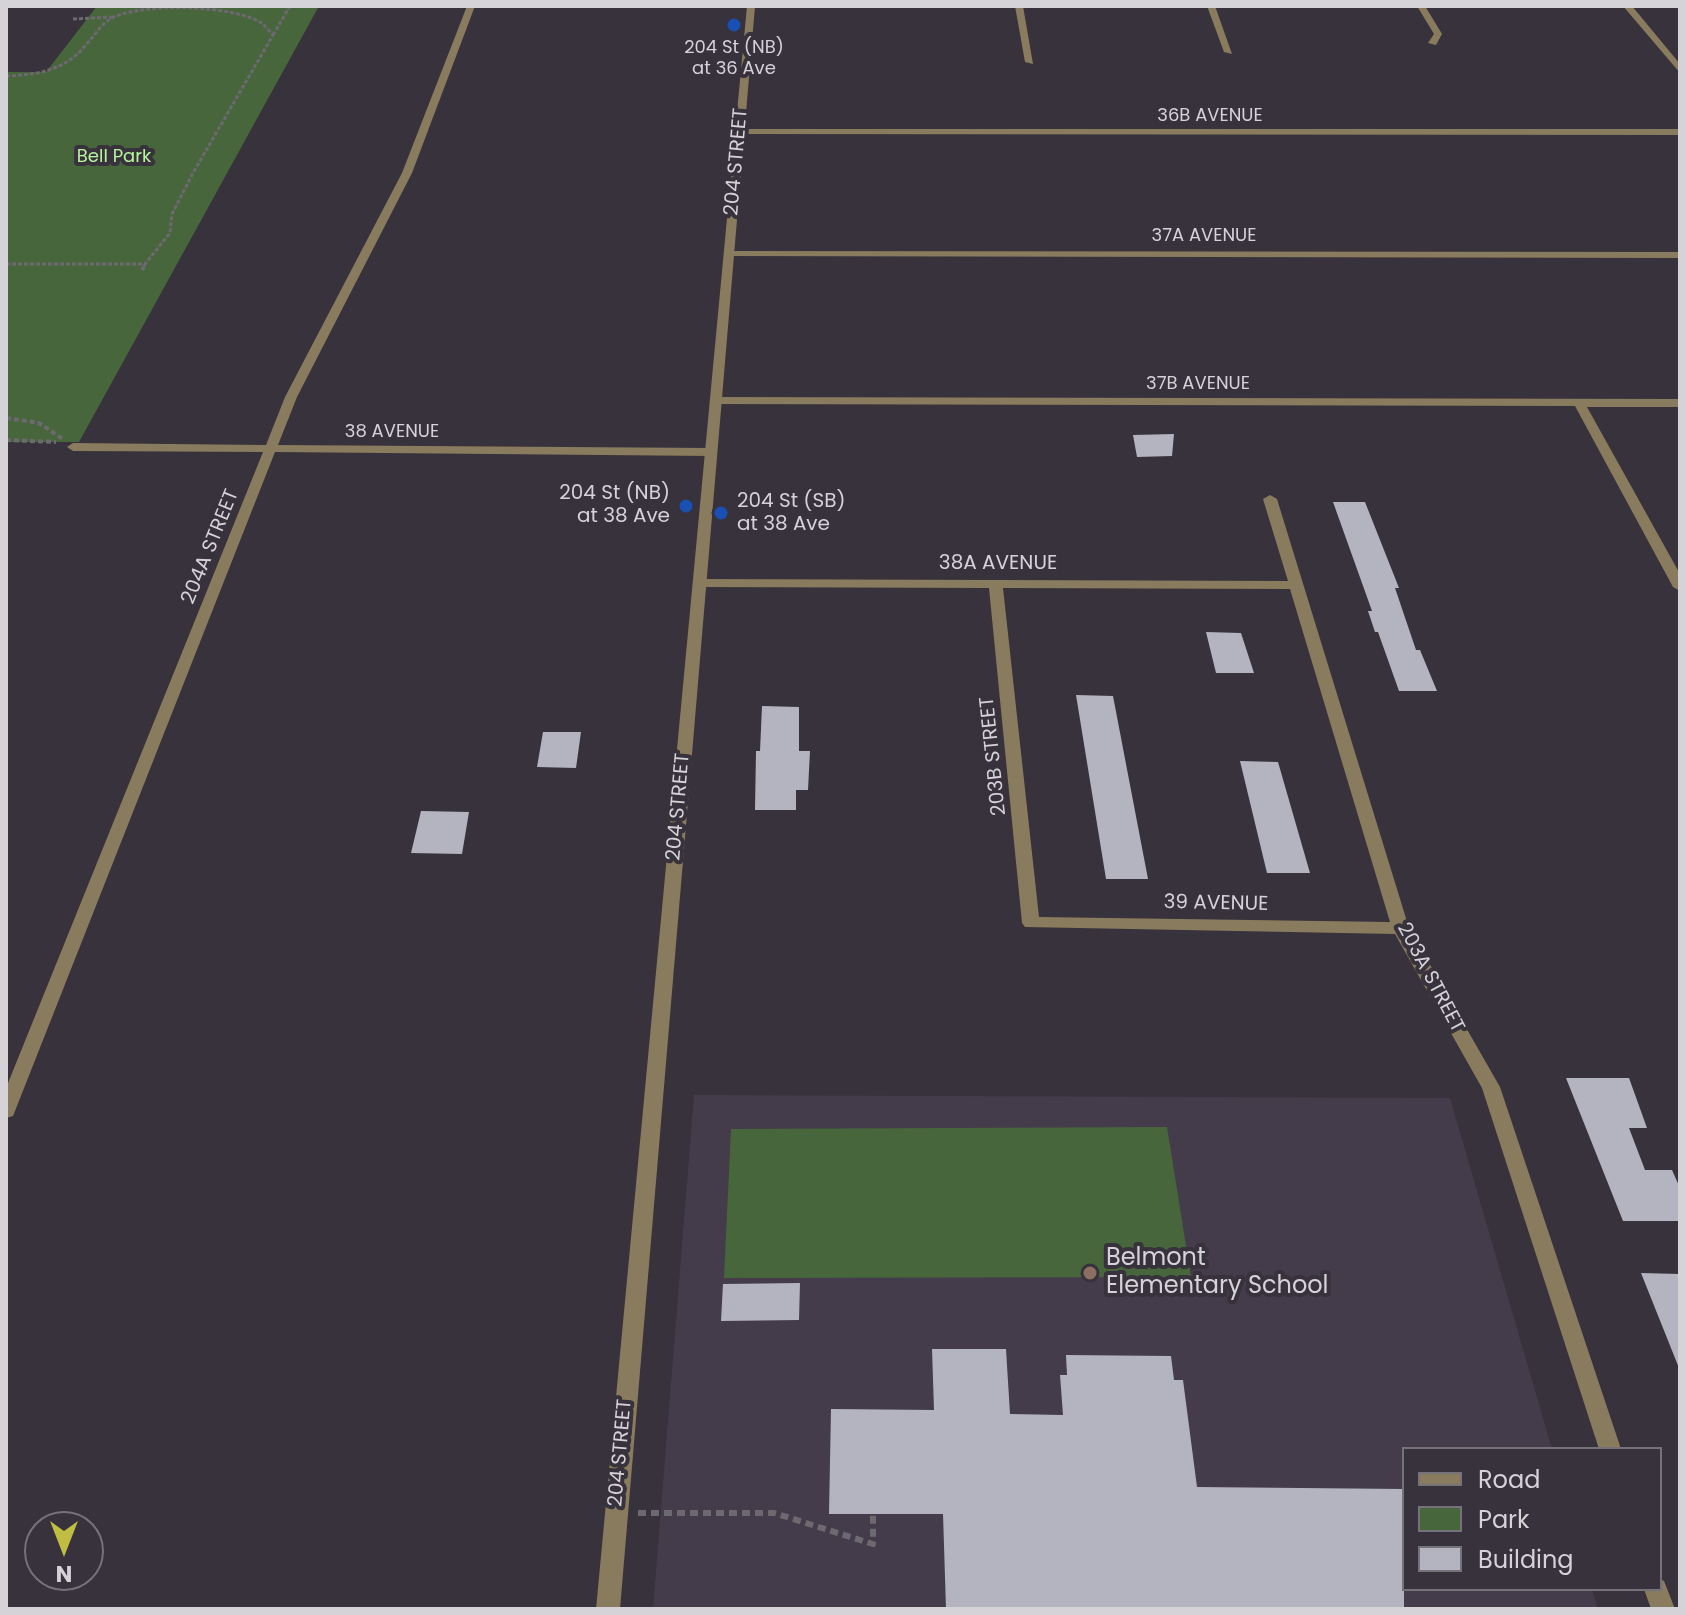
<!DOCTYPE html>
<style>
body{margin:0}
#map{position:relative;width:1686px;height:1615px;overflow:hidden;background:#37323b;font-family:Poppins,sans-serif}
canvas{display:block}
.frame{position:absolute;inset:0;border:8px solid #d5d2d8;pointer-events:none}
.legend{position:absolute;left:1402px;top:1447px;width:260px;height:144px;box-sizing:border-box;background:#37323b;border:2px solid #76727a;margin:0;padding:10px 14px;list-style:none;font-size:24px;color:#d5d2d8}
.legend li{display:flex;align-items:center;gap:16px;height:40px}
.legend b{width:40px;border:2px solid #76727a}
.north{position:absolute;left:24px;top:1511px;width:80px;height:80px;box-sizing:border-box;background:#37323b;border:2px solid #76727a;border-radius:50%;rotate:180deg;font-size:22px;font-weight:700;line-height:32px;text-align:center;color:#d5d2d8}
.north::after{content:'';display:block;margin:auto;width:28px;height:36px;background:#bfbe42;clip-path:polygon(50% 0,100% 100%,50% 72%,0 100%)}
</style>
<div id="map">
<canvas width="1686" height="1615"></canvas>
<div class="frame"></div>
<ul class="legend">
<li><b style="height:10px;background:#897c5e"></b>Road</li>
<li><b style="height:22px;background:#48663c"></b>Park</li>
<li><b style="height:22px;background:#b4b4c0"></b>Building</li>
</ul>
<div class="north">N</div>
</div>
<script>
const c = document.querySelector('canvas').getContext('2d');
c.lineJoin = 'round';
function paint(path, color) { c.fillStyle = color; c.fill(path, 'evenodd'); }
function stroke(path, color, width, dash) { c.strokeStyle = color; c.lineWidth = width; c.lineCap = dash ? 'butt' : 'round'; c.setLineDash(dash || []); c.stroke(path); }
function drawText(font, color, halo, rows, align = 'center') {
  c.font = font + ' Poppins,sans-serif'; c.lineWidth = 8; c.setLineDash([]); c.textBaseline = 'middle'; c.strokeStyle = halo; c.fillStyle = color; for (const [text, x, y, turn = 0] of rows) {
    c.save(); c.translate(x, y); c.rotate((+turn || 0) * Math.PI / 180); c.textAlign = isNaN(turn) ? turn : align; if (halo) c.strokeText(text, 0, 0); c.fillText(text, 0, 0); c.restore();
  }
}
paint(new Path2D(`
 M694 1095 1450 1098 1552 1449H1404V1589H1592L1598 1609H653Z`), '#443c4a');
paint(new Path2D(`
 M97 6H319L79 442H6V72H46Z
 M1167 1127 1191 1277 724 1278 731 1129Z`), '#48663c');
paint(new Path2D(`
 M1174 434 1172 456 1137 457 1133 435Z
 M1333 502H1365L1399 588H1395L1416 650H1420L1437 691H1399L1378 632H1375L1368 611H1372Z
 M1206 632 1241 633 1254 673H1216Z
 M1076 695 1113 696 1148 879H1106Z
 M762 706 799 707V751H810L808 790H796V810H755L756 751H760Z
 M543 732H581L576 768 537 767Z
 M1240 761 1278 762 1310 873H1267Z
 M421 811 469 812 462 854 411 853Z
 M1566 1078H1629L1647 1128H1629L1645 1170H1672L1680 1188V1221H1623Z
 M1641 1273 1680 1274V1368H1679Z
 M800 1283 799 1320 721 1321 723 1284Z
 M932 1349H1006L1010 1414 1063 1415 1060 1375H1067L1066 1355 1171 1356 1174 1380H1183L1197 1487 1404 1489V1609H946L943 1514H829L831 1409 934 1410Z`), '#b4b4c0');
stroke(new Path2D(`
 M73 19 114 17
 M273 35 290 6
 M6 76C35 75 64 71 84 47 94 37 101 23 114 17 145 3 231 5 260 22 265 25 269 31 273 35L193 173 172 214 170 233 145 264
 M6 264H145L143 269`), '#6d6971', 3, [4, 2]);
stroke(new Path2D(`
 M142 270 144 267
 M6 418 39 423 63 439
 M6 440 56 442`), '#6d6971', 4, [5, 3]);
stroke(new Path2D(`
 M638 1513H774L873 1544V1514`), '#6d6971', 6, [8, 5]);
paint(new Path2D(`
 M467 6H475L412 173 297 397 278 445 711 448 717 452 711 456 275 452 15 1111 13 1116 6 1118V1088L263 452 73 451 67 447 73 443 266 445 285 397 402 173Z
 M1015 6H1023L1033 64 1025 62Z
 M1207 6H1215L1232 54 1224 52Z
 M1417 6H1425L1442 34 1436 45 1428 43 1434 34Z
 M1623 6H1632L1680 64V73Z
 M740 129H1680V135L737 134 735 132Z
 M729 251 1680 252V258L725 256 724 254Z
 M716 397 1680 399V407H1587L1680 574V591L1673 587 1575 406 712 404V398Z
 M1270 495 1277 499 1409 928 1500 1087 1621 1449H1599L1482 1088 1395 934 1025 927 1022 923 989 588 700 587 693 583 700 579 1288 581 1263 499ZM1003 588 1290 589 1390 922 1039 917Z
 M1660 1579 1664 1581 1675 1609H1651L1644 1589H1660Z`), '#897c5e');
paint(new Path2D(`
 M747 6H755L620 1609H596Z`), '#897c5e');
for (const [x, y, r, color] of [
 [734,25,8,"#1a4fb4"],
 [686,506,8,"#1a4fb4"],
 [721,513,8,"#1a4fb4"],
 [1090,1273,8,"#8d6e63"]
]) { const dot = new Path2D(); dot.arc(x, y, r, 0, 2 * Math.PI); c.fillStyle = color; c.fill(dot); stroke(dot, '#37323b', 3); }
drawText('18px', '#d5d2d8', '#37323b', [
 ["204 St (NB)",734,48],
 ["at 36 Ave",734,69]
]);
drawText('18px', '#d5d2d8', '#37323b', [
 ["36B AVENUE",1210,116],
 ["37A AVENUE",1204,236],
 ["37B AVENUE",1198,384],
 ["38 AVENUE",392,432]
]);
drawText('18px', '#b8f69e', '#37323b', [
 ["Bell Park",114,157]
]);
drawText('20px', '#d5d2d8', '#37323b', [
 ["204 STREET",737,162,-85],
 ["204A STREET",211,547,-68],
 ["38A AVENUE",998,564],
 ["203B STREET",994,756,-96],
 ["204 STREET",679,807,-85],
 ["39 AVENUE",1216,904,1],
 ["203A STREET",1430,978,62],
 ["204 STREET",621,1453,-85]
]);
drawText('20px', '#d5d2d8', '#37323b', [
 ["204 St (NB)",670,494],
 ["at 38 Ave",670,517],
 ["204 St (SB)",737,502,"left"],
 ["at 38 Ave",737,525,"left"]
], 'right');
drawText('24px', '#d5d2d8', '#37323b', [
 ["Belmont",1106,1259],
 ["Elementary School",1106,1287]
], 'left');
</script>
